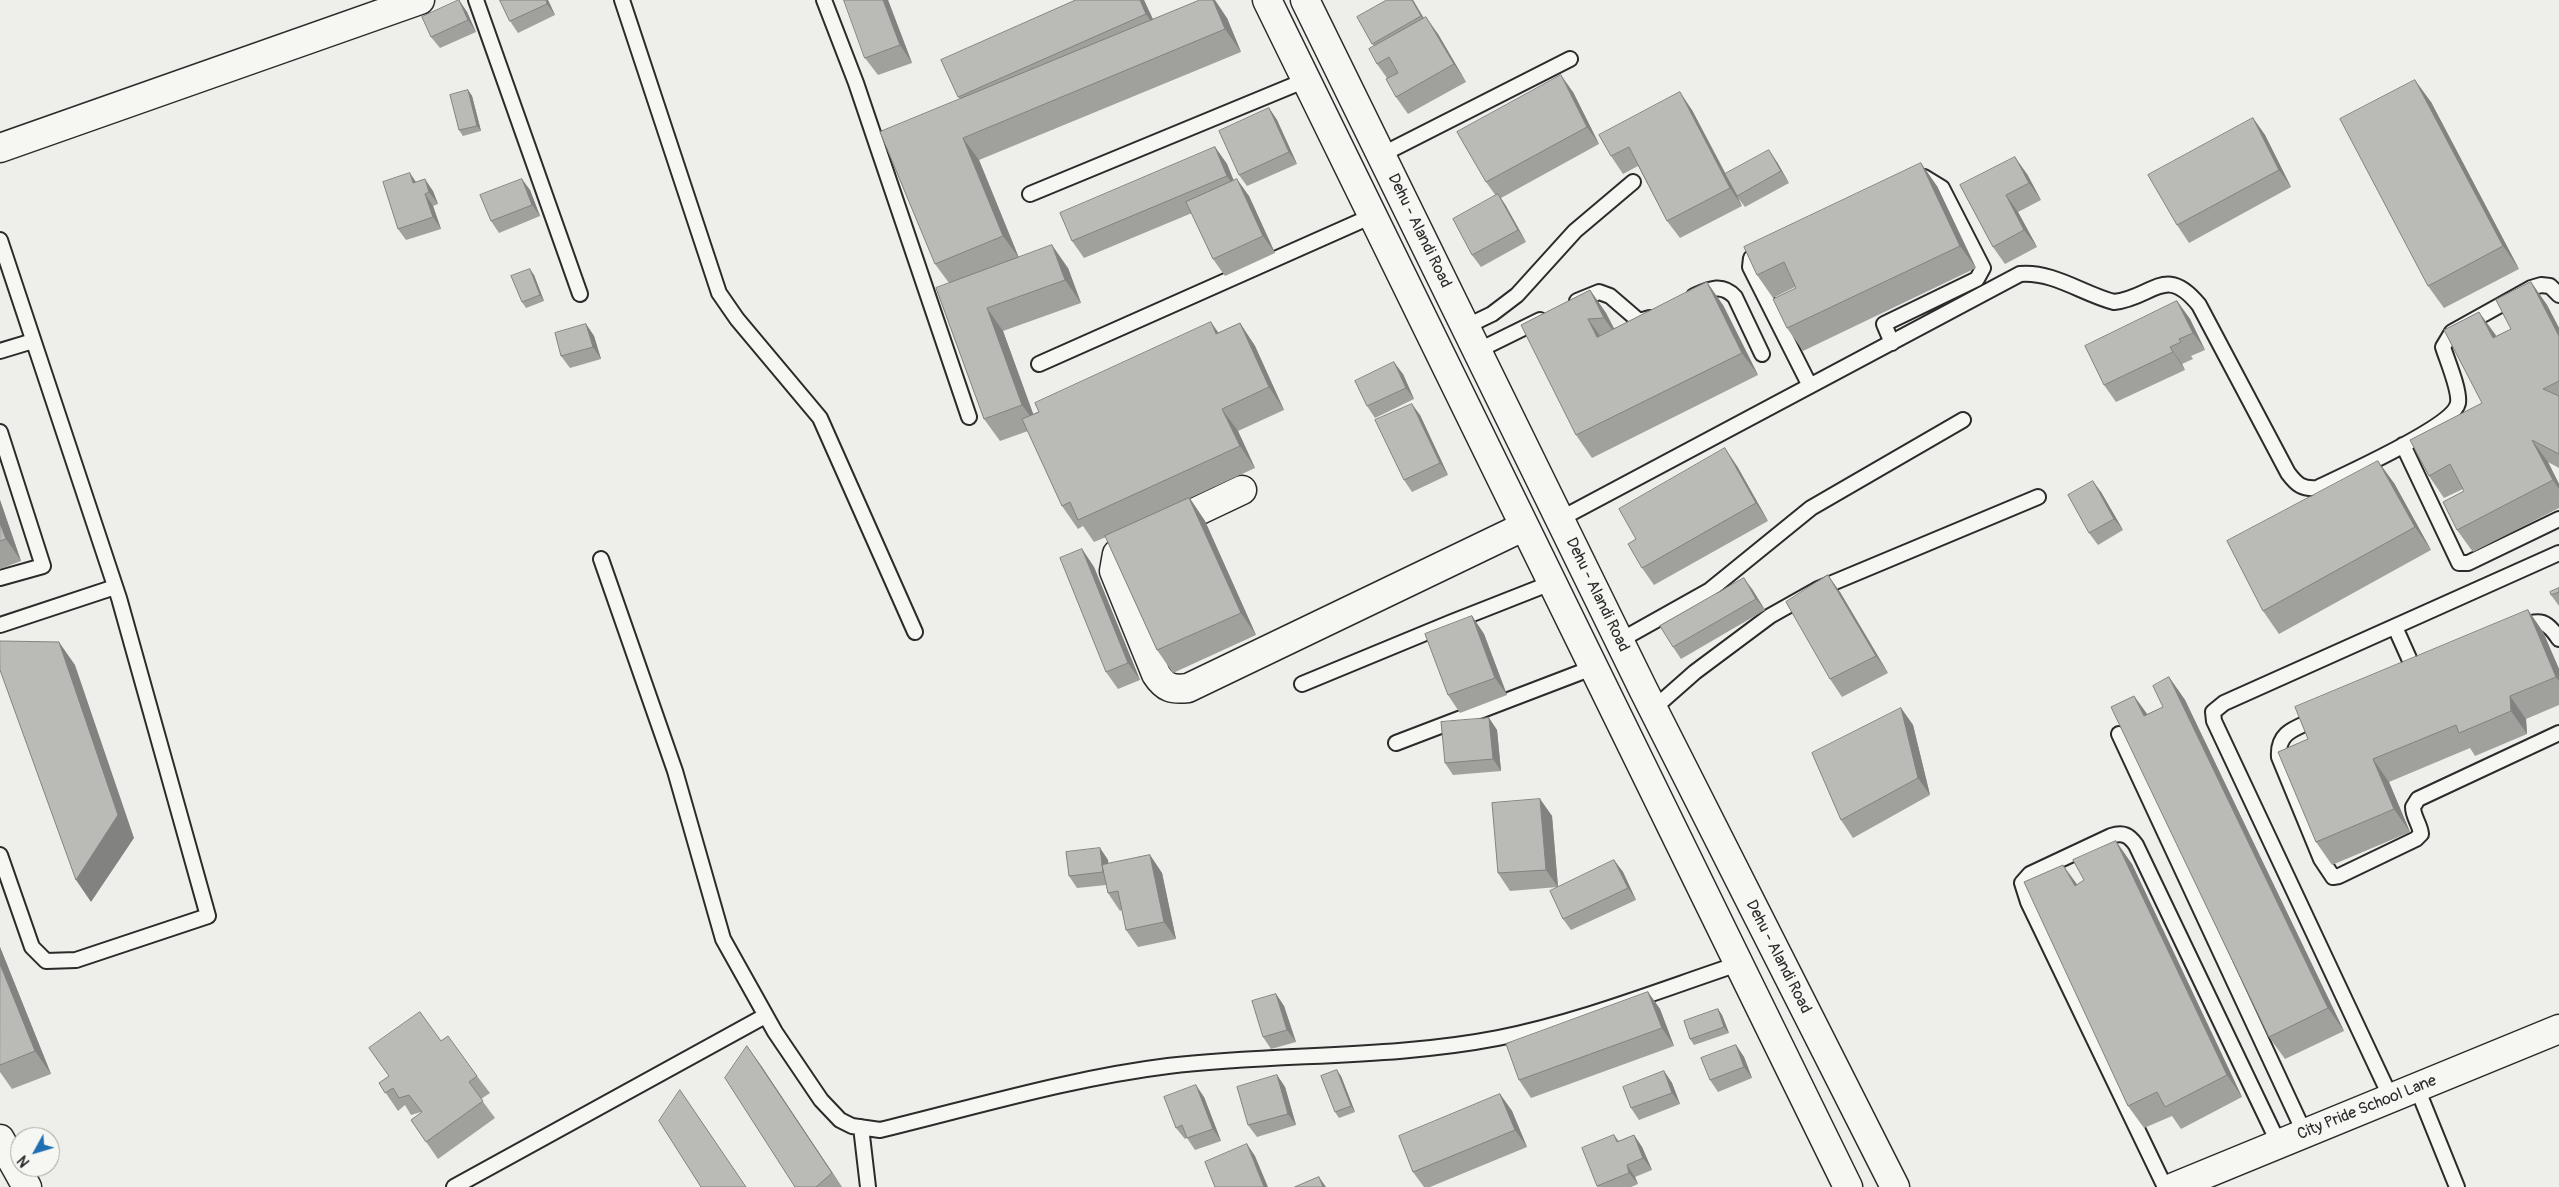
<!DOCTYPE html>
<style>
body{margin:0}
#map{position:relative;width:2559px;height:1187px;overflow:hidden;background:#eeeeea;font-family:Pangolin,sans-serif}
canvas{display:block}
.north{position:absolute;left:10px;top:1127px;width:50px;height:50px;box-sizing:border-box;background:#f6f6f2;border:1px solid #a5a5a2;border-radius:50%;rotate:231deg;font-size:14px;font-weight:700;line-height:20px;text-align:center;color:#2b2b2b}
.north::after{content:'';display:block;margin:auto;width:18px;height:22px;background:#1f6fb2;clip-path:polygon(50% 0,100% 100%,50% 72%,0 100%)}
</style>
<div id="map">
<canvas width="2559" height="1187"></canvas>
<div class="north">N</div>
</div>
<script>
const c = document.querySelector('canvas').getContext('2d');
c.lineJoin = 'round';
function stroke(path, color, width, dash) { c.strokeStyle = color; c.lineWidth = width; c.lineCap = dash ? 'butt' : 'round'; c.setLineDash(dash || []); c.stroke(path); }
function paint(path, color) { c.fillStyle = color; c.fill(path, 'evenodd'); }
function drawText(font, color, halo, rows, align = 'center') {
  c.font = font + ' Pangolin,sans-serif'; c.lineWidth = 5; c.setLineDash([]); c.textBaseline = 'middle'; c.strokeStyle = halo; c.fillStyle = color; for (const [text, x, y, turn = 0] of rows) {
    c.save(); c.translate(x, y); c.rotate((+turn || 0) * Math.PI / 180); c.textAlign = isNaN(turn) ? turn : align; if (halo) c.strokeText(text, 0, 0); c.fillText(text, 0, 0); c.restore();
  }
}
const lane = new Path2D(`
 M476 0 580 294
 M622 0 719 293 737 319 820 418 915 632
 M824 0 856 83 969 417
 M1381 155 1570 59
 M1030 194 1306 80
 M0 240 119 598 208 916 76 960 46 961 32 947 0 855
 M1762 250 1751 258 1750 267 1810 386
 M1694 296C1710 289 1722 283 1735 297L1762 354
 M1577 301 1599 292 1610 296 1639 321 1650 318
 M1465 327 1492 314 1517 295 1575 231 1633 182
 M1892 343 1884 324 1977 279 1983 268 1942 188 1924 177 1918 178
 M0 351 33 341
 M1477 351 1540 320
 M1039 364 1372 216
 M0 432 43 566 0 578
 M2403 445 2459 563H2468L2559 519
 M1560 519 2020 274C2053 271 2083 294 2114 302 2153 298 2165 263 2199 305L2288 473C2297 485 2302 489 2317 488 2342 476 2454 426 2458 403 2460 390 2447 360 2443 347L2452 332 2531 288 2541 285 2550 286 2559 295
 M601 559 675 771 723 939 775 1032 821 1100 840 1120 852 1126 880 1130C975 1107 1071 1078 1168 1066 1278 1053 1390 1059 1498 1038 1580 1022 1660 990 1738 964
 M0 625 115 587
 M2395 627 2416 674
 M2520 627C2540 618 2547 621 2559 639
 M1619 641 1710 590 1811 508 1963 420
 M1302 684 1452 622 1551 583
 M1653 709 1695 672 1770 616 1818 589 2038 497
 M2318 718C2298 728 2277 730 2279 757L2321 859 2333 877 2339 876 2416 839 2421 834C2420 824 2413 817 2413 807L2418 799 2559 733
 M2119 734 2305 1134
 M1396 743 1592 668
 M2417 1088 2457 1187
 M2391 1098 2214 721 2213 712 2224 703 2559 553
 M861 1127 868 1187
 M454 1187 765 1016
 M2165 1187 2028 902 2022 883 2030 874 2111 836C2123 832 2129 835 2136 845L2279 1144`);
const street = new Path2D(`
 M0 148 420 0
 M1242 490 1126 545 1117 554 1114 571 1156 674C1165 688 1172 690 1188 688L1523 527
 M0 1139 27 1187
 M2174 1187 2559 1029`);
const primary = new Path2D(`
 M1267 0 1848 1187
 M1305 0 1644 691 1895 1187`);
stroke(lane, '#2b2b2b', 18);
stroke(street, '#2b2b2b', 31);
stroke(primary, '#2b2b2b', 31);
stroke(lane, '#f6f6f2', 14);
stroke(street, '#f6f6f2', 28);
stroke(primary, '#f6f6f2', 28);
paint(new Path2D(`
 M459 0 467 12 476 32 440 48 431 37Z
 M500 0H548L555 15 518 33 510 21Z
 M888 0 912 63 878 75 865 58Z
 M1076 0H1144L1153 19 1227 18 1241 52 979 160 1019 258 1068 268 1081 303 1003 331 1033 414 1240 323 1255 346 1284 410 1238 431 1255 468 1190 498 1205 521 1256 635 1173 673 1157 650 1106 537 1094 542 1083 526 1078 529 1062 506 1028 431 1000 441 984 419 949 283 935 264 960 99 958 97Z
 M1387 0H1413L1424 18 1438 34 1466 82 1408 114 1396 97 1387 78 1377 64 1374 46 1372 44Z
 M468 90 472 96 481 131 463 136 459 130Z
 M1573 92 1599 144 1501 198 1506 206 1526 242 1481 267 1472 255 1496 196 1486 182Z
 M2431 102 2519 269 2444 308 2428 286Z
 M1269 108 1277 120 1297 164 1247 186 1239 175Z
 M1692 110 1726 174 1777 162 1789 183 1745 207 1738 198 1742 206 1680 238 1667 221 1638 166 1623 174 1611 156Z
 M2253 118 2265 135 2291 187 2189 243 2177 225Z
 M1215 147 1227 164 1233 180 1249 196 1275 253 1225 276 1213 259 1192 213 1084 258 1072 241Z
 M2027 174 2041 200 2018 212 2037 247 2005 264 1993 247 1960 185Z
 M416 182 433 191 438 204 433 206 441 229 406 240 398 229Z
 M1937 186 1976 268 1803 351 1787 328 1796 288 1795 287 1773 298 1757 275Z
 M530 190 540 216 499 233 491 221Z
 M534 275 544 301 526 308 522 302Z
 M2531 282 2547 305 2559 328V468L2548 462 2559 484V508L2473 552 2457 530 2464 491 2463 489 2444 498 2429 476 2482 403 2495 334 2496 336 2511 329Z
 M1590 290 1606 313 1614 328 1723 305 1758 375 1592 458 1576 435Z
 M2177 301 2190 319 2205 350 2191 356 2193 359 2182 364 2185 370 2116 402 2104 385Z
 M586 324 594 336 601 359 570 368 561 356Z
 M1403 374 1414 399 1375 418 1367 406Z
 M1420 415 1448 475 1412 492 1404 480Z
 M1737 466 1768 521 1654 585 1642 568Z
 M2394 483 2431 550 2279 634 2263 611Z
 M2101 492 2123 530 2098 545 2089 533Z
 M0 500 21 561 0 569Z
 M1082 549 1094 567 1140 680 1118 689 1106 672Z
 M2559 588V606L2551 595Z
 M1752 589 1765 610 1681 659 1673 647Z
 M1840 592 1888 673 1842 697 1830 679Z
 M2528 610 2543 632 2559 669V705L2526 719 2527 734 2475 756 2470 748 2389 782 2410 832 2332 865 2316 842 2308 739Z
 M1472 616 1484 634 1507 695 1460 713 1448 695Z
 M2169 677 2185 700 2344 1031 2285 1059 2269 1037 2134 696 2147 714 2163 707Z
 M1901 708 1913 725 1930 795 1853 838 1841 820Z
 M1489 718 1497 730 1501 771 1453 775 1445 763Z
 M1540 799 1552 816 1558 887 1510 891 1498 873Z
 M1100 848 1108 860V864L1150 855 1162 873 1176 939 1138 947 1126 930 1122 910 1120 911 1108 893 1106 885 1077 888 1069 876Z
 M1614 860 1623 872 1636 900 1571 930 1563 919Z
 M2132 864 2242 1097 2181 1129 2172 1116 2144 1128 2128 1106 2077 885Z
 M0 947 51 1074 12 1089 0 1072Z
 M1648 992 1660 1009 1674 1046 1531 1098 1519 1080Z
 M1276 994 1284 1006 1296 1042 1271 1049 1263 1037Z
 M1718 1009 1722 1015 1729 1033 1694 1045 1690 1039Z
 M441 1041 477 1076 490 1093 481 1099 495 1118 438 1159 411 1120 422 1113 421 1112 411 1115 405 1105 398 1111 379 1083Z
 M1736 1045 1744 1057 1752 1078 1718 1092 1710 1080Z
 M760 1064 842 1187H795Z
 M1664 1071 1672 1083 1680 1104 1639 1120 1631 1108Z
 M1277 1075 1285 1087 1296 1125 1257 1137 1248 1125Z
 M1341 1076 1355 1112 1339 1118 1335 1112Z
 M1500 1094 1512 1111 1527 1147 1430 1187H1424L1413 1172Z
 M1204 1097 1221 1141 1195 1150 1187 1138 1185 1139 1176 1128Z
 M1614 1135 1619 1141 1634 1135 1642 1147 1652 1170 1635 1177 1638 1184 1631 1187H1598L1597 1186Z`), '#a0a09d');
paint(new Path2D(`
 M459 0 467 12 476 32 468 20Z
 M546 0H548L555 15 547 4Z
 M883 0H888L912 63 900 45Z
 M1140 0H1144L1158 31 1146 14Z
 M1213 0H1215L1227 18 1241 52 1225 29Z
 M1412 0H1413L1429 28 1421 16Z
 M1426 17 1438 34 1466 82 1454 64Z
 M1561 75 1573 92 1599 144 1587 127Z
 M2415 80 2431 102 2519 269 2503 246Z
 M468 90 472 96 481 131 477 126Z
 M1680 92 1692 110 1742 206 1730 188Z
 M1269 108 1277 120 1297 164 1289 152Z
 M2253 118 2265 135 2291 187 2279 170Z
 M963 138 979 160 1019 258 1003 236Z
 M1215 147 1227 164 1239 193 1227 176Z
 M1769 150 1777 162 1789 183 1781 171Z
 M2015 157 2027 174 2041 200 2029 183Z
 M1921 163 1937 186 1976 268 1960 246Z
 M410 173 418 185 413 183Z
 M425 179 433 191 438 204 429 192Z
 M522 179 530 190 540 216 532 205Z
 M1237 179 1249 196 1275 253 1263 236Z
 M425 194 433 206 441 229 433 217Z
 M1498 194 1506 206 1526 242 1518 230Z
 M2006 195 2018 212 2037 247 2024 230Z
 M1052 245 1068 268 1081 303 1065 280Z
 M530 269 534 275 544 301 540 295Z
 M1707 282 1723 305 1758 375 1742 353Z
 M2531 282 2547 305 2559 328V336Z
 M1590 290 1606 313 1620 341 1604 318Z
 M2177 301 2190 319 2205 350 2193 333Z
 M987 308 1003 331 1038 427 1022 405Z
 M2479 312 2495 334 2509 361 2493 338Z
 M1588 319 1604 341 1597 337Z
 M1211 322 1227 345 1216 334Z
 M1240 323 1255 346 1284 410 1269 387Z
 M586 324 594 336 601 359 593 347Z
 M2170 347 2182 364 2185 370 2173 352Z
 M1394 362 1403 374 1414 399 1406 388Z
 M1412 404 1420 415 1448 475 1440 463Z
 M1222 409 1238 431 1255 468 1240 446Z
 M2532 440 2548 462 2559 484V489L2553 480Z
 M1725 448 1737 466 1768 521 1756 503Z
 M2378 461 2394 483 2431 550 2415 527Z
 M2093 481 2101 492 2123 530 2114 519Z
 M1189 498 1205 521 1256 635 1241 613Z
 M0 500 21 561 6 539 0 523Z
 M1082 549 1094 567 1140 680 1128 663Z
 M1828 575 1840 592 1888 673 1876 656Z
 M1744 578 1752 589 1765 610 1756 599Z
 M2528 610 2543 632 2559 669V681L2556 677Z
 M1472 616 1484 634 1507 695 1495 678Z
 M59 642 75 665 134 838 91 902 76 880Z
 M2169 677 2185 700 2344 1031 2328 1008Z
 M2134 696 2150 718 2144 716Z
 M2510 696 2526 719 2527 734 2511 711Z
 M1901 708 1913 725 1930 795 1918 778Z
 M1489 718 1497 730 1501 771 1493 759Z
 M2373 759 2389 782 2410 832 2394 809Z
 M1540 799 1552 816 1558 887 1546 870Z
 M2116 841 2132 864 2242 1097 2227 1075Z
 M1100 848 1108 860 1111 884 1103 872Z
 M1150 855 1162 873 1176 939 1164 922Z
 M1614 860 1623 872 1636 900 1628 888Z
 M2063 865 2079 887 2075 886Z
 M0 947 51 1074 35 1051 0 964Z
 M1648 992 1660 1009 1674 1046 1662 1028Z
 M1276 994 1284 1006 1296 1042 1287 1030Z
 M1718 1009 1722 1015 1729 1033 1724 1027Z
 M1736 1045 1744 1057 1752 1078 1744 1067Z
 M747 1046 760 1064 842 1187 832 1173Z
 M1337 1070 1341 1076 1355 1112 1351 1106Z
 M1664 1071 1672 1083 1680 1104 1672 1093Z
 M1277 1075 1285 1087 1296 1125 1288 1114Z
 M1196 1085 1204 1097 1221 1141 1213 1129Z
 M1500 1094 1512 1111 1527 1147 1515 1130Z
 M1634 1135 1642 1147 1652 1170 1643 1158Z
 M1247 1144 1255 1156 1268 1187H1264Z
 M1627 1165 1635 1177 1638 1184 1629 1173Z
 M1319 1177 1326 1187H1323Z`), '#828280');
const building = new Path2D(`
 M459 0 468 20 431 37 422 17Z
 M500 0H546L547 4 510 21Z
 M844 0H883L900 45 865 58Z
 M1076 0H1140L1146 14 958 97 941 60Z
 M1200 0H1213L1225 29 963 138 1003 236 935 264 880 132Z
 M1387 0H1412L1421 16 1372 44 1357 17Z
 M1426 17 1454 64 1396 97 1386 79 1398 73 1389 57 1377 64 1369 49Z
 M1561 75 1587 127 1486 182 1457 132Z
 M2415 80 2503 246 2428 286 2340 119Z
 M468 90 477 126 459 130 450 95Z
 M1680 92 1730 188 1667 221 1629 147 1611 156 1599 135Z
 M1269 108 1289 152 1239 175 1219 131Z
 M2253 118 2279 170 2177 225 2148 175Z
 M1215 147 1227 176 1072 241 1060 213Z
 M1769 150 1781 171 1737 196 1725 174Z
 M2015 157 2029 183 2006 195 2024 230 1993 247 1960 185Z
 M1921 163 1960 246 1787 328 1773 299 1796 288 1784 262 1757 275 1744 247Z
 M410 173 413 183 425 179 429 192 425 194 433 217 398 229 383 182Z
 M522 179 532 205 491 221 480 195Z
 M1237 179 1263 236 1213 259 1186 202Z
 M1498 194 1518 230 1472 255 1453 219Z
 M1052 245 1065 280 987 308 1022 405 984 419 936 288Z
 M530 269 540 295 522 302 511 276Z
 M1707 282 1742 353 1576 435 1521 325 1590 290 1604 318 1588 319 1597 337Z
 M2531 282 2559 336V381L2543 389 2559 396V454L2532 440 2553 480 2457 530 2443 502 2464 491 2450 464 2429 476 2410 440 2482 403 2444 330 2479 312 2493 338 2511 329 2496 300Z
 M2177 301 2193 333 2179 339 2181 342 2170 347 2173 352 2104 385 2085 346Z
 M1211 322 1216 334 1240 323 1269 387 1222 409 1240 446 1078 520 1070 502 1062 506 1022 419 1039 412 1035 403Z
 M586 324 593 347 561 356 555 333Z
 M1394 362 1406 388 1367 406 1355 381Z
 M1412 404 1440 463 1404 480 1375 420Z
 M1725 448 1756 503 1642 568 1628 544 1636 539 1619 509Z
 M2378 461 2415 527 2263 611 2227 541Z
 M2093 481 2114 519 2089 533 2068 495Z
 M1189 498 1241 613 1157 650 1105 536Z
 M0 523 6 539 0 541Z
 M1082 549 1128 663 1106 672 1060 558Z
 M1828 575 1876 656 1830 679 1786 602Z
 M1744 578 1756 599 1673 647 1660 626Z
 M2559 588V592L2551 595 2550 592Z
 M2528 610 2556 677 2510 696 2511 711 2459 733 2456 725 2373 759 2394 809 2316 842 2278 752 2308 739 2295 707Z
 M1472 616 1495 678 1448 695 1425 634Z
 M0 641 59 642 118 815 76 880 0 670Z
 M2169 677 2328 1008 2269 1037 2111 707 2134 696 2144 716 2163 707 2153 686Z
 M1901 708 1918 778 1841 820 1812 753Z
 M1489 718 1493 759 1445 763 1441 722Z
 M1540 799 1546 870 1498 873 1492 803Z
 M2116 841 2227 1075 2165 1107 2157 1092 2128 1106 2024 882 2063 865 2075 886 2084 880 2073 860Z
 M1100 848 1103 872 1069 876 1066 852Z
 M1150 855 1164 922 1126 930 1118 891 1108 893 1102 865Z
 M1614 860 1628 888 1563 919 1550 891Z
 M0 964 35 1051 0 1065Z
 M1648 992 1662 1028 1519 1080 1506 1044Z
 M1276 994 1287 1030 1263 1037 1252 1001Z
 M1718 1009 1724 1027 1690 1039 1684 1021Z
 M420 1012 441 1041 448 1036 477 1076 469 1082 483 1101 426 1142 411 1120 422 1112 409 1095 399 1098 393 1088 385 1093 379 1083 389 1076 369 1048Z
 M1736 1045 1744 1067 1710 1080 1701 1058Z
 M747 1046 832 1173 816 1187H795L725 1078Z
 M1337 1070 1351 1106 1335 1112 1321 1076Z
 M1664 1071 1672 1093 1631 1108 1623 1087Z
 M1277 1075 1288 1114 1248 1125 1237 1087Z
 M1196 1085 1213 1129 1187 1138 1182 1125 1176 1128 1164 1097Z
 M680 1090 746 1187H701L659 1121Z
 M1500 1094 1515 1130 1413 1172 1399 1136Z
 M1614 1135 1617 1142 1634 1135 1643 1158 1627 1165 1629 1173 1597 1186 1582 1148Z
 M1247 1144 1264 1187H1215L1205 1162Z
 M1319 1177 1323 1187H1295Z`);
paint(building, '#babab7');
stroke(building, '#828280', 1);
drawText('16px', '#2b2b2b', '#f6f6f2', [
 ["Dehu - Alandi Road",1419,231,64],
 ["Dehu - Alandi Road",1597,595,64],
 ["Dehu - Alandi Road",1778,957,63],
 ["City Pride School Lane",2367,1108,-22]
]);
</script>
